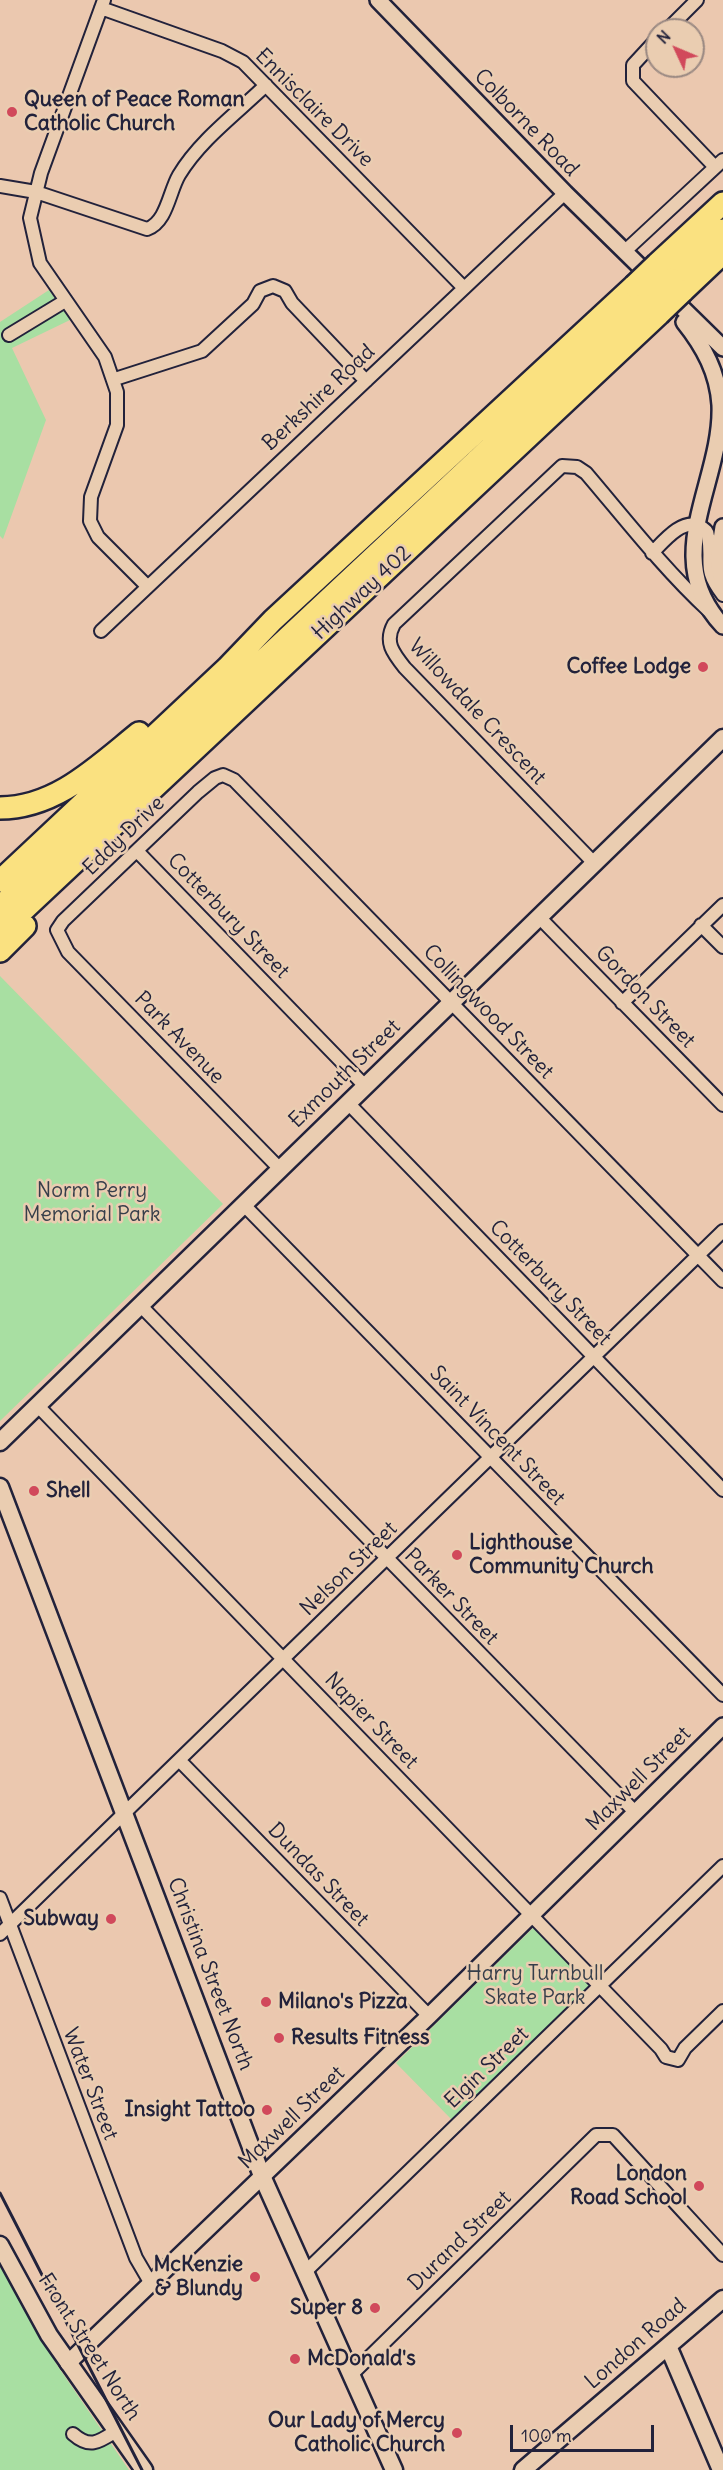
<!DOCTYPE html>
<style>
body{margin:0}
#map{position:relative;width:723px;height:2470px;overflow:hidden;background:#ebc8af;font-family:Delius,sans-serif}
canvas{display:block}
.north{position:absolute;left:645px;top:18px;width:60px;height:60px;box-sizing:border-box;background:#eacdb1;border:2px solid #9a8982;border-radius:50%;rotate:314deg;font-size:16px;font-weight:700;line-height:24px;text-align:center;color:#22223b}
.north::after{content:'';display:block;margin:auto;width:21px;height:27px;background:#d1495b;clip-path:polygon(50% 0,100% 100%,50% 72%,0 100%)}
.scale{position:absolute;left:510px;top:2425px;width:144px;height:27px;box-sizing:border-box;border:3px solid #22223b;border-top:0;padding-left:8px;font-size:18px;line-height:21px;white-space:nowrap;color:#22223b;-webkit-text-stroke:4px #eacdb1;paint-order:stroke}
</style>
<div id="map">
<canvas width="723" height="2470"></canvas>
<div class="north">N</div>
<div class="scale">100 m</div>
</div>
<script>
const c = document.querySelector('canvas').getContext('2d');
c.lineJoin = 'round';
function paint(path, color) { c.fillStyle = color; c.fill(path, 'evenodd'); }
function stroke(path, color, width, dash) { c.strokeStyle = color; c.lineWidth = width; c.lineCap = dash ? 'butt' : 'round'; c.setLineDash(dash || []); c.stroke(path); }
function drawText(font, color, halo, rows, align = 'center') {
  c.font = font + ' Delius,sans-serif'; c.lineWidth = 5; c.setLineDash([]); c.textBaseline = 'middle'; c.strokeStyle = halo; c.fillStyle = color; for (const [text, x, y, turn = 0] of rows) {
    c.save(); c.translate(x, y); c.rotate((+turn || 0) * Math.PI / 180); c.textAlign = isNaN(turn) ? turn : align; if (halo) c.strokeText(text, 0, 0); c.fillText(text, 0, 0); c.restore();
  }
}
paint(new Path2D(`
 M49 290 70 320 12 348 46 420 3 539 0 536V322Z
 M0 976 223 1204 0 1421Z
 M535 1926 594 1987 454 2122 396 2063Z
 M0 2266 57 2365 129 2470H0Z`), '#a8dfa2');
const minor = new Path2D(`
 M104 0 41 173 30 218 40 263 105 357 117 392V425L91 497 90 521 98 537 147 586
 M101 8 222 51 243 62 464 288
 M667 30 697 0
 M657 39 633 65V81L715 167
 M0 186 36 192 147 229C167 222 169 192 179 175 200 140 237 113 266 85
 M624 252 723 160
 M9 335 65 301
 M115 379 202 351 253 304 260 291 273 286 285 291 292 303 366 381
 M652 553C663 542 682 518 699 526 704 528 708 531 708 536 713 563 702 568 723 595
 M101 631 565 193
 M137 851 365 1086
 M594 863 405 668C393 653 384 642 394 624L562 466 577 467 586 473C626 520 663 568 708 610
 M539 917 723 1105
 M701 925 723 947
 M622 1003 723 905
 M348 1103 723 1490
 M280 1169 68 952 57 930 63 921 198 792 215 778 223 775 234 780 723 1281
 M243 1204 723 1695
 M140 1305 635 1812
 M37 1405 661 2049 666 2057 678 2060 685 2048 723 2011
 M180 1761 429 2016
 M0 1898 136 2258 150 2282
 M0 1934 723 1231
 M304 2273 723 1866
 M351 2375 596 2135H613L723 2255
 M73 2434C90 2449 99 2442 116 2431`);
const tertiary = new Path2D(`
 M378 0 565 193 723 348
 M684 322C704 347 718 373 720 405 723 482 658 557 723 626
 M723 527 718 559 723 586
 M68 2363 429 2016 723 1726`);
const secondary = new Path2D(`
 M0 1442 723 738
 M0 1487 262 2176 394 2470
 M0 2245 49 2335 144 2470
 M668 2346 721 2470
 M523 2470 723 2299`);
const motorway = new Path2D(`
 M657 264 723 203
 M671 279 723 230
 M683 291 723 253
 M0 808C56 808 98 766 139 733
 M0 881 227 668 273 620 634 286
 M0 907 648 300
 M0 932 659 314
 M0 951 25 926`);
stroke(minor, '#22223b', 16);
stroke(tertiary, '#22223b', 20);
stroke(secondary, '#22223b', 21);
stroke(motorway, '#22223b', 26);
stroke(minor, '#eacdb1', 12);
stroke(tertiary, '#eacdb1', 15);
stroke(secondary, '#eacdb1', 16);
stroke(motorway, '#fae180', 21);
stroke(new Path2D(`
 M0 2193 142 2470`), '#22223b', 3);
const motorwayBridge = new Path2D(`
 M634 286 657 264
 M648 300 671 279
 M659 314 683 291`);
stroke(motorwayBridge, '#22223b', 26, []);
stroke(motorwayBridge, '#fae180', 21);
for (const [x, y, r, color] of [
 [12,112,6,"#d1495b"],
 [703,667,6,"#d1495b"],
 [34,1491,6,"#d1495b"],
 [457,1555,6,"#d1495b"],
 [111,1919,6,"#d1495b"],
 [266,2002,6,"#d1495b"],
 [279,2038,6,"#d1495b"],
 [267,2110,6,"#d1495b"],
 [699,2186,6,"#d1495b"],
 [255,2277,6,"#d1495b"],
 [375,2308,6,"#d1495b"],
 [295,2359,6,"#d1495b"],
 [457,2433,6,"#d1495b"]
]) { const dot = new Path2D(); dot.arc(x, y, r, 0, 2 * Math.PI); c.fillStyle = color; c.fill(dot); stroke(dot, '#eacdb1', 2); }
drawText('bold 21px', '#22223b', '#eacdb1', [
 ["Queen of Peace Roman",24,100,"left"],
 ["Catholic Church",24,124,"left"],
 ["Coffee Lodge",691,667],
 ["Shell",46,1491,"left"],
 ["Lighthouse",469,1543,"left"],
 ["Community Church",469,1567,"left"],
 ["Subway",99,1919],
 ["Milano's Pizza",278,2002,"left"],
 ["Results Fitness",291,2038,"left"],
 ["Insight Tattoo",255,2110],
 ["London",687,2174],
 ["Road School",687,2198],
 ["McKenzie",243,2265],
 ["& Blundy",243,2289],
 ["Super 8",363,2308],
 ["McDonald's",307,2359,"left"],
 ["Our Lady of Mercy",445,2421],
 ["Catholic Church",445,2445]
], 'right');
drawText('21px', '#22223b', '#eacdb1', [
 ["Ennisclaire Drive",314,108,45],
 ["Colborne Road",526,123,46],
 ["Berkshire Road",319,398,-43],
 ["Highway 402",362,593,-43],
 ["Willowdale Crescent",477,712,47],
 ["Eddy Drive",124,836,-44],
 ["Cotterbury Street",228,916,46],
 ["Gordon Street",645,997,46],
 ["Collingwood Street",488,1012,46],
 ["Park Avenue",179,1038,46],
 ["Exmouth Street",345,1074,-44],
 ["Cotterbury Street",550,1283,46],
 ["Saint Vincent Street",497,1436,46],
 ["Nelson Street",349,1569,-44],
 ["Parker Street",451,1597,46],
 ["Napier Street",371,1721,46],
 ["Maxwell Street",639,1779,-45],
 ["Dundas Street",318,1875,46],
 ["Christina Street North",210,1974,69],
 ["Elgin Street",487,2068,-44],
 ["Water Street",90,2084,69],
 ["Maxwell Street",292,2118,-44],
 ["Durand Street",460,2241,-44],
 ["London Road",636,2344,-41],
 ["Front Street North",89,2347,57]
]);
drawText('21px', '#363e4a', '#eacdb1', [
 ["Norm Perry",92,1191],
 ["Memorial Park",92,1215],
 ["Harry Turnbull",535,1974],
 ["Skate Park",535,1998]
]);
</script>
